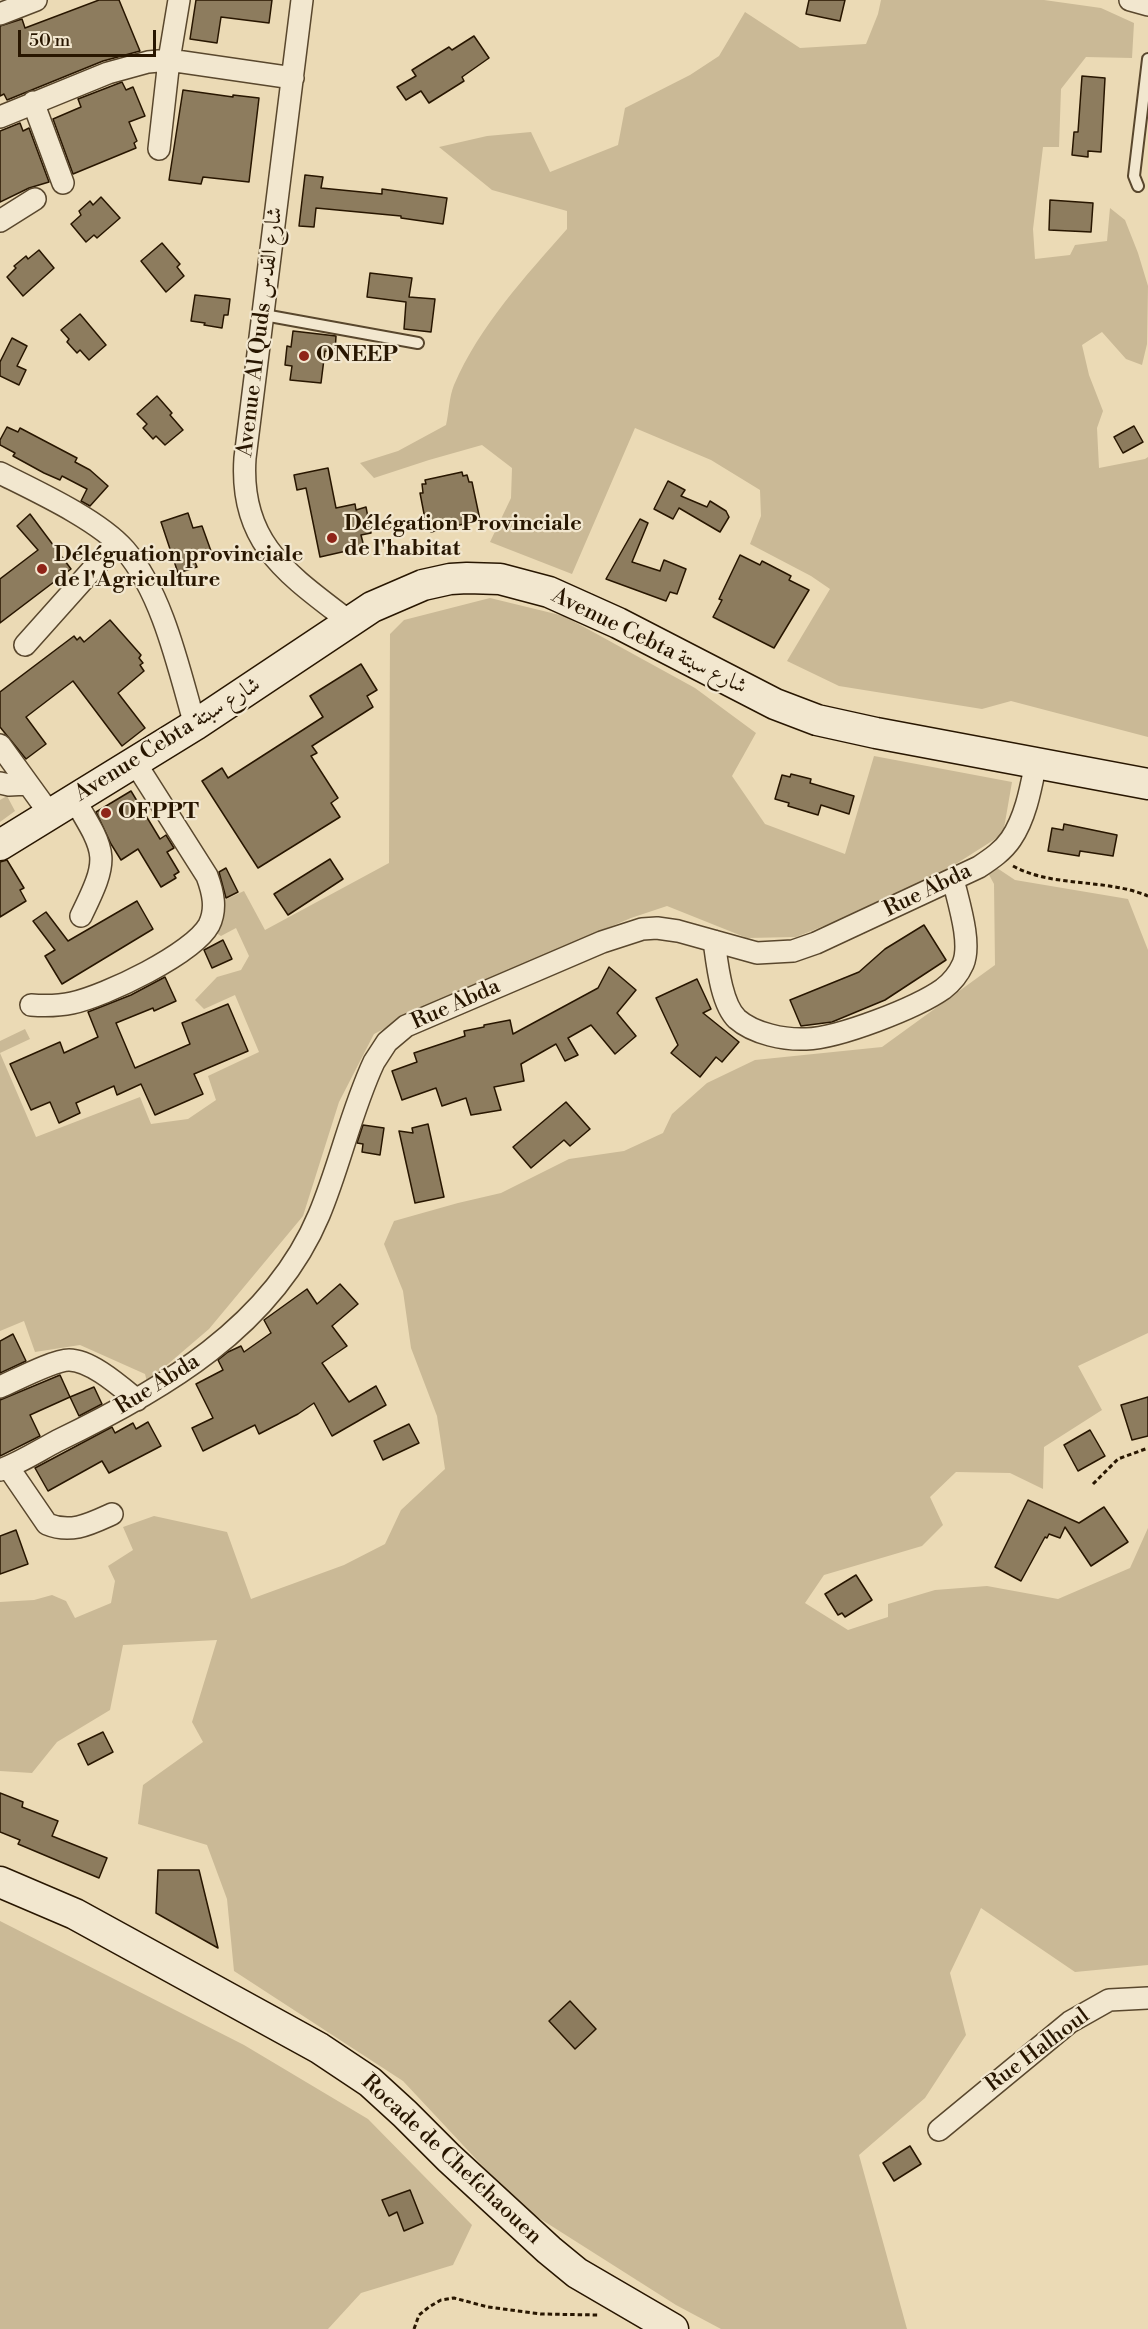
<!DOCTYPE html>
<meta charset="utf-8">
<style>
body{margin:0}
#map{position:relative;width:1148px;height:2329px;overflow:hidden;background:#ebdab5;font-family:"Libre Bodoni",serif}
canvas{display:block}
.scale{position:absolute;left:18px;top:30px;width:138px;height:27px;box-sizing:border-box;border:3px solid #281600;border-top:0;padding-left:8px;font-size:18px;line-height:21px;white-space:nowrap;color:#281600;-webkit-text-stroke:4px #f2e7cf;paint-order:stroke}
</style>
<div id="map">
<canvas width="1148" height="2329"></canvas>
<div class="scale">50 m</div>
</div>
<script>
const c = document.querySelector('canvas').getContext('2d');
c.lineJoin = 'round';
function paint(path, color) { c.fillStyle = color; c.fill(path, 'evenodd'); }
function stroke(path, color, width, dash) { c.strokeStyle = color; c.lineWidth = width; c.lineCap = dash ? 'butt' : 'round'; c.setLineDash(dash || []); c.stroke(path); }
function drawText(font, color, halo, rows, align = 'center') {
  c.font = font + ' "Libre Bodoni",Amiri,serif'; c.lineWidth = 4.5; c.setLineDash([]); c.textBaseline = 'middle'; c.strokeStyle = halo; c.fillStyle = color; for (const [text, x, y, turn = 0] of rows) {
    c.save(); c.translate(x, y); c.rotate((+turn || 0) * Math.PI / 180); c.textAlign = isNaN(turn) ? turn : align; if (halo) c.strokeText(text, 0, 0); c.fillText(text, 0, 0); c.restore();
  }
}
paint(new Path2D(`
 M881 0H1044L1101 8 1134 23 1132 58 1086 57 1061 89 1059 147H1043L1033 229 1035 259 1070 255 1075 245 1107 241 1110 208 1125 220 1138 253 1148 286 1147 344 1142 365 1126 359 1102 332 1082 345 1089 375 1103 411 1097 428 1099 468 1145 459 1148 457V737L1011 701 982 709 839 686 787 661 830 589 811 576 750 544 761 516 760 490 711 460 635 428 572 574 490 542 511 498 512 468 482 445 429 460 374 478 360 463 398 451 446 425C449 412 449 397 454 385 480 325 525 277 567 229V211L492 190 439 147 487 136 531 132 550 172 618 145 625 108 690 75 719 56 745 12 800 48 866 44 878 14Z
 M490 598 564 616 695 688 756 733 732 776 765 824 845 854 874 756 1012 782 1003 834 915 890 796 937 747 938 667 906 631 918 461 990 374 1034 339 1102 303 1216 209 1329 147 1382 145 1374 80 1345 35 1352 24 1321 0 1331V1041L25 1029 30 1039 0 1053 36 1137 140 1097 151 1124 188 1119 216 1100 208 1076 259 1052 235 995 204 1009 195 1000 217 977 241 970 249 956 236 928 221 936 216 933 220 902 244 891 265 930 389 863 390 634 404 620Z
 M7 796 15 811 0 822V800Z
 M994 866 1015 880 1128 899 1148 950V1333L1078 1366 1102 1410 1044 1447 1043 1489 1010 1473 956 1472 930 1497 943 1525 922 1546 824 1575 805 1603 848 1630 888 1617V1604L935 1590 987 1586 1058 1599 1130 1568 1148 1528V1965L1075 1972 981 1908 950 1973 966 2035 925 2098 859 2155 907 2329H721L676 2305 520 2206 403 2081 234 1971 227 1899 207 1845 138 1824 143 1785 203 1742 192 1722 217 1640 123 1645 110 1710 57 1742 32 1773 0 1771V1602L34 1600 52 1595 66 1601 75 1618 111 1603 115 1581 108 1566 133 1550 123 1527 154 1516 227 1532 251 1599 344 1565 385 1544 401 1510 445 1469 437 1416 411 1348 403 1291 384 1244 394 1221 458 1203 501 1193 569 1159 624 1151 663 1133 672 1114 707 1083 755 1060 882 1047 995 965 994 884 987 871Z
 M0 1921 244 2045 368 2119 472 2225 453 2265 361 2293 328 2329H0Z`), '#cab996');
const building = new Path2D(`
 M99 0H119L140 51 103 61 7 100 4 94 0 96V26L22 19 25 28Z
 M196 0H272L269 23 221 17 217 43 190 39Z
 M809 0H845L840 21 806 14Z
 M474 36 489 58 462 77 464 81 429 103 421 91 406 100 397 87 416 76 412 70 449 47 452 50Z
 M1082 76 1105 78 1101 152 1088 151V157L1072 155 1074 132H1078Z
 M122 82 126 90 133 87 145 116 129 122 137 141 134 143 136 148 73 174 53 119 81 107 78 99Z
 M183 90 233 97V95L259 98 249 182 203 177 201 184 169 180Z
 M20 123 23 131 29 128 49 182 29 188 0 202V131Z
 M305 175 323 177 321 188 382 194V189L447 198 443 224 401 218V216L316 208 314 227 299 226Z
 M101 197 120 218 97 238 94 235 86 242 71 224 81 215 79 211 90 201 93 205Z
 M1050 200 1093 203 1091 232 1049 230Z
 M162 243 180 264 177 267 184 276 166 292 141 261Z
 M39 250 54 268 23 296 7 277 16 268 14 266 26 256 28 259Z
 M370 273 412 278 409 297 435 299 431 332 404 329 406 302 367 297Z
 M195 295 230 299 228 315H224L222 328 204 325 205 323 191 321Z
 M80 314 106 345 89 360 80 350 77 353 67 342 69 339 61 330Z
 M293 331 336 336 335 353 325 351 321 383 290 380 292 366 285 365 287 346 291 347Z
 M12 338 27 346 17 366 26 370 19 385 0 376V362Z
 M157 396 172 413 170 415 183 430 165 445 156 436 153 439 143 428 147 424 137 414Z
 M1134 426 1143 442 1123 453 1114 437Z
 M7 427 18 432 20 428 77 458 75 462 90 470 108 486 90 506 81 501 87 489 62 476 60 480 44 473 13 456 15 453 0 445V440Z
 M328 468 336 508 355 504 356 510 366 507 371 533 361 535 364 547 320 557 306 488 297 490 294 475Z
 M462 472 463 476 467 475 469 482H472L480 520 431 532 429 523 426 524 420 493H423L422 484H426L425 480Z
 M668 481 685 490 681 496 707 507 710 501 726 511 729 517 720 532 679 508 673 519 654 509Z
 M188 513 193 528 202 526 211 551 193 557 197 567 178 573 161 522Z
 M30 514 71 569 0 623V579L38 550 17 526Z
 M640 519 648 523 632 562 660 571 664 560 686 569 677 594 670 592 666 601 606 579Z
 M740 555 760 565 762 561 791 576 789 580 809 590 774 648 713 617 722 600 719 599Z
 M110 620 141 655 139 658 143 663 140 665 144 671 118 693 145 728 122 746 73 681 26 717 46 744 26 759 0 727V692L74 636 77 640 80 637 84 642Z
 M361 664 377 690 367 696 373 707 312 746 317 753 311 756 338 798 331 803 340 817 258 868 202 781 222 768 228 778 323 717 310 696Z
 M791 774 811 779 810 783 854 796 849 814 821 805 818 815 788 806 789 803 775 799 782 775 790 777Z
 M131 791 160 839 166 835 174 848 167 852 179 872 174 875 176 878 161 887 138 849 121 860 111 844 96 812Z
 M1064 824 1117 835 1113 856 1080 851 1079 856 1048 851 1052 828 1063 830Z
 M330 859 343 879 288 915 274 894Z
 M7 860 24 888 20 890 26 901 0 917V862Z
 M226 868 238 892 226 898 219 872Z
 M137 901 153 929 62 984 45 956 55 950 33 921 46 912 68 941Z
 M924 925 946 960 885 1000 832 1022 801 1026 790 1000 859 972 885 949Z
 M223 940 232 959 212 968 204 950Z
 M609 967 636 990 617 1013 636 1036 615 1054 591 1025 568 1038 578 1055 565 1061 556 1044 521 1064 524 1081 494 1087 501 1110 471 1115 466 1098 442 1106 436 1088 402 1100 392 1071 417 1062 414 1053 465 1036 464 1031 484 1027V1025L510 1020 513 1034 598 988Z
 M165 977 176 1001 154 1011 153 1008 116 1023 135 1068 190 1044 182 1023 228 1004 248 1051 194 1074 203 1094 155 1115 141 1084 117 1095 114 1086 76 1103 80 1113 59 1123 50 1102 31 1110 10 1064 60 1042 64 1053 98 1037 88 1012 131 995Z
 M697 979 711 1009 703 1013 739 1042 722 1062 716 1057 700 1077 671 1053 678 1045 656 998Z
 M566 1102 590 1129 570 1146 564 1140 531 1168 513 1147Z
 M428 1124 444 1197 415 1203 399 1131 413 1133 412 1128Z
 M363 1125 384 1128 380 1155 362 1152 363 1144 357 1143Z
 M340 1284 358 1304 332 1326 347 1346 322 1363 349 1402 376 1386 386 1405 332 1436 314 1403 298 1414 259 1434 255 1425 203 1451 192 1428 213 1418 196 1384 223 1370 218 1360 228 1352 241 1346 244 1352 271 1333 264 1320 307 1289 317 1304Z
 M13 1334 26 1361 0 1373V1341Z
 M60 1375 70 1397 30 1415 40 1436 0 1456V1400Z
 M94 1387 102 1404 79 1416 70 1397Z
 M1148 1397V1436L1132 1440 1121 1405Z
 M148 1422 161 1446 109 1473 102 1461 48 1491 35 1468 112 1427 115 1433 133 1423 136 1429Z
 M409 1424 419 1443 383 1460 374 1441Z
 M1090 1430 1105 1456 1078 1471 1064 1445Z
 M1028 1500 1079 1523 1104 1507 1128 1542 1091 1566 1065 1527 1060 1538 1049 1534 1047 1538 1045 1537 1021 1581 995 1567Z
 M16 1530 28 1564 0 1574V1536Z
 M856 1575 872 1600 845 1617 842 1613 838 1615 825 1594Z
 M103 1732 113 1752 88 1765 78 1744Z
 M0 1793 23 1802 22 1807 58 1821 52 1836 107 1858 99 1878 18 1844 20 1840 0 1832Z
 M158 1870H199L218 1948 156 1913Z
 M570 2001 596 2029 575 2049 549 2021Z
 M910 2146 921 2164 894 2181 883 2163Z
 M410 2190 423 2223 404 2231 397 2212 389 2216 382 2200Z`);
paint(building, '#8d7c5e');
stroke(building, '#281600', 1.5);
const lane = new Path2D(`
 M1138 186 1134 176 1148 59
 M264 315 418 343`);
const street = new Path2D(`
 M302 0 245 458C239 544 289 575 350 622
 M1130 0 1148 5
 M0 14 36 0
 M33 102 63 183
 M0 117 108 73 148 62 169 60 293 78
 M159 149 169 60 179 0
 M0 221 35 199
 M0 473C36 491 99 520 125 550 163 594 179 670 195 725
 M25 645 117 542
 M0 745 50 814
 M0 783 9 785 28 784
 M74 799C107 854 110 857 81 916
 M714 941C717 962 721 1004 737 1019 754 1034 785 1040 806 1039 839 1038 916 1008 943 989 951 983 959 973 963 964 972 943 958 901 953 879
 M31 1005C45 1006 58 1006 72 1003 105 996 193 954 209 925 217 909 213 892 207 876L134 761
 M0 1387C16 1380 54 1360 69 1360 91 1360 121 1387 137 1400
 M8 1467 47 1524C71 1534 90 1524 112 1514
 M0 1470C20 1463 38 1451 57 1441 161 1391 272 1327 319 1215 340 1165 351 1111 374 1062L387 1042 406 1026 602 942 642 929 657 928 678 931 757 953 793 951 816 943 979 867C991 859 1003 851 1011 839 1026 817 1031 787 1036 762
 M939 2130 1070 2022 1109 2000 1148 1998`);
const secondary = new Path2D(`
 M0 845 195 725 372 607 423 585 450 579 467 578 500 579 549 592 618 623 775 704 817 720 876 733 1148 784
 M0 1882 75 1914 319 2048 370 2082 405 2114 449 2158 549 2250 577 2273 673 2329`);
stroke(lane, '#59472d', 14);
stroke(street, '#59472d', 24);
stroke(secondary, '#281600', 33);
stroke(new Path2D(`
 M1013 866C1054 888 1105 878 1148 896
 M1093 1484 1118 1459 1148 1448
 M414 2329 419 2315 429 2307 441 2300 454 2298 488 2307 541 2314 598 2315`), '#281600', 3, [4.5, 3]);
stroke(lane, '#f2e7cf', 10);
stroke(street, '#f2e7cf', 21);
stroke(secondary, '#f2e7cf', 30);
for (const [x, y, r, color] of [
 [304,356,6,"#8f2418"],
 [332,538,6,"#8f2418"],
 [42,569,6,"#8f2418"],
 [106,813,6,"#8f2418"]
]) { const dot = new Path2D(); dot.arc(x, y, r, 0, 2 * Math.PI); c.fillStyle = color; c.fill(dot); stroke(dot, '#f2e7cf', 2); }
drawText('22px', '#281600', '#f2e7cf', [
 ["Avenue Al Quds شارع القدس",261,332,-83],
 ["Avenue Cebta شارع سبتة",649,642,26],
 ["Avenue Cebta شارع سبتة",168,740,-32],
 ["Rue Abda",928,891,-26],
 ["Rue Abda",456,1005,-24],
 ["Rue Abda",158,1385,-32],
 ["Rue Halhoul",1038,2051,-37],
 ["Rocade de Chefchaouen",451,2160,43]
]);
drawText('bold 22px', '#281600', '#f2e7cf', [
 ["ONEEP",316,356],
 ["Délégation Provinciale",344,525],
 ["de l'habitat",344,550],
 ["Déléguation provinciale",54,556],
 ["de l'Agriculture",54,581],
 ["OFPPT",118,813]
], 'left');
</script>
